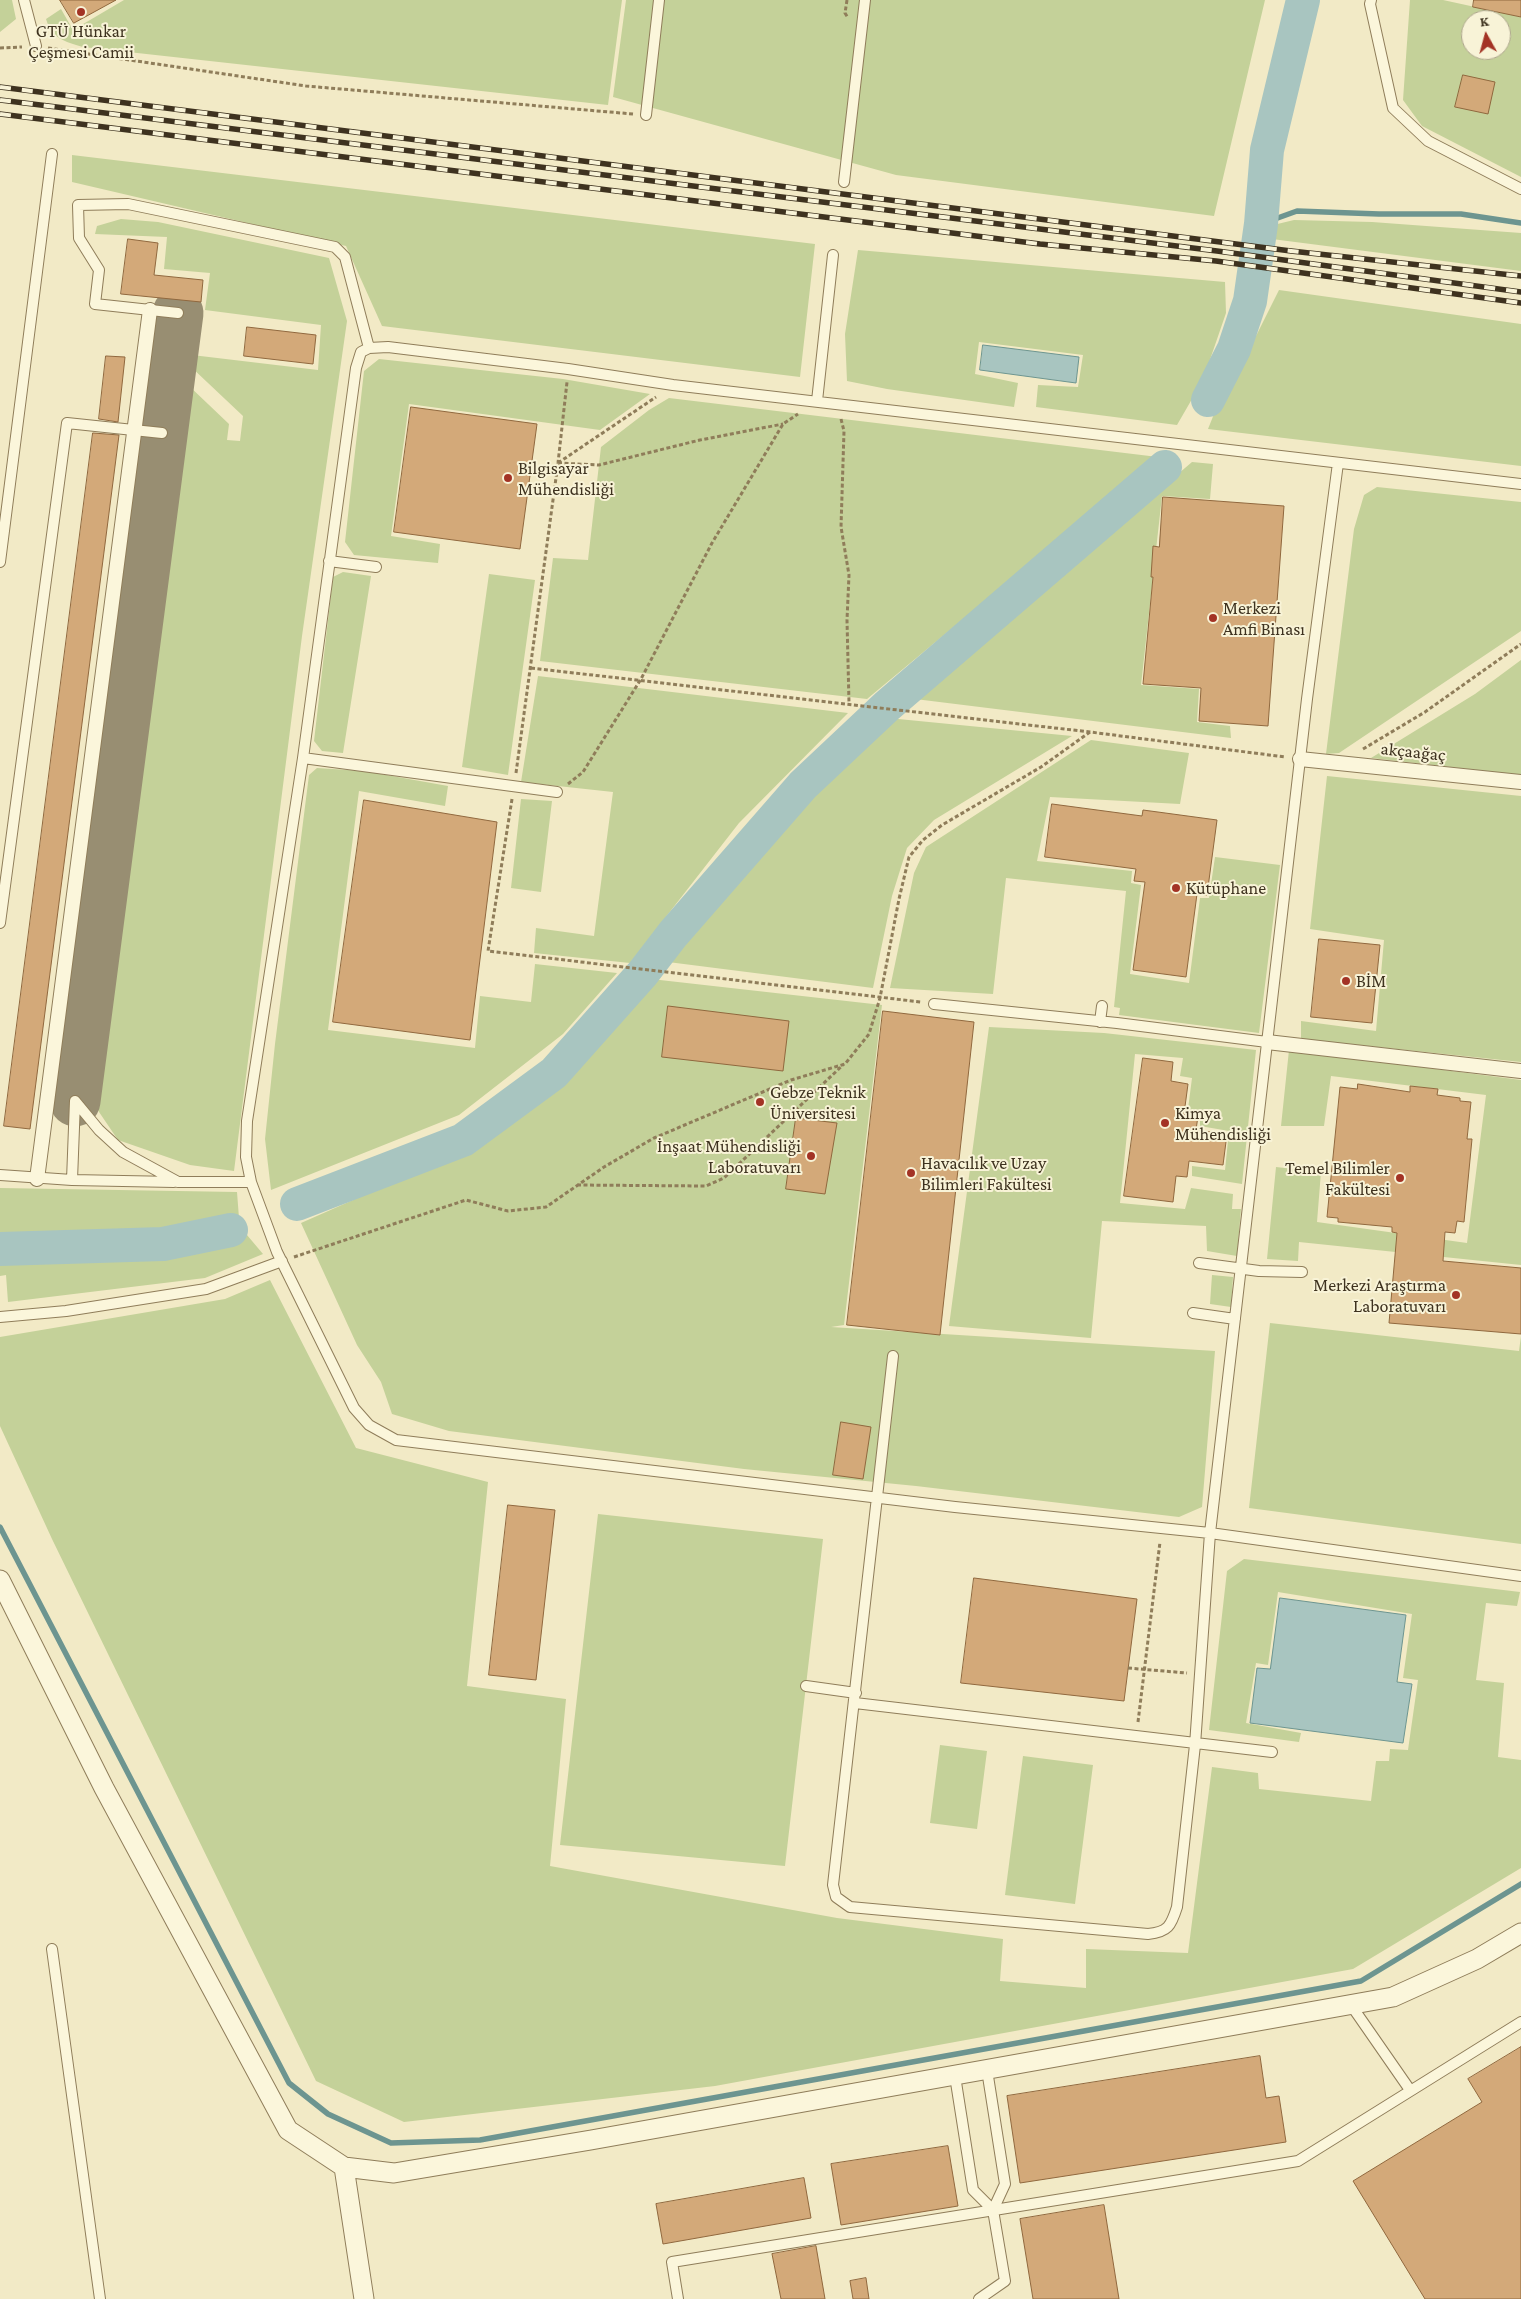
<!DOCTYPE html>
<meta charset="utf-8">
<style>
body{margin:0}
#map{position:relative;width:1521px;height:2299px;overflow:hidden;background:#f2eac6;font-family:"Crimson Pro",serif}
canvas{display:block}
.north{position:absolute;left:1461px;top:10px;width:50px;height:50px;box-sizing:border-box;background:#f8f3d7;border:1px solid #aea68d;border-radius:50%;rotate:353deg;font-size:14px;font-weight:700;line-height:20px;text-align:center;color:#3e321f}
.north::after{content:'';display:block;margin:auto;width:18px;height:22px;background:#a33325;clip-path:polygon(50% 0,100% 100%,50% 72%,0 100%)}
</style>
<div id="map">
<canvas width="1521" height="2299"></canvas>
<div class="north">K</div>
</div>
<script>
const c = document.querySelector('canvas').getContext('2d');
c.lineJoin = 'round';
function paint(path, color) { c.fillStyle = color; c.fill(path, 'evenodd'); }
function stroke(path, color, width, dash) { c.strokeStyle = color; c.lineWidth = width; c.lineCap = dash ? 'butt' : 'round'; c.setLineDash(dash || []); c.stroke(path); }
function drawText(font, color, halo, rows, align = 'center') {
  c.font = font + ' "Crimson Pro",serif'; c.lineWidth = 4; c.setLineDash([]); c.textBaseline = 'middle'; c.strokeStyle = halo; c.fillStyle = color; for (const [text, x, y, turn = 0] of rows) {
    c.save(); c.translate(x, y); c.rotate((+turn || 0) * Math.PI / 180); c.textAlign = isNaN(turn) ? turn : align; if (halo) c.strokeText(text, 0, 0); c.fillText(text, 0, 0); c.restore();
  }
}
paint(new Path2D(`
 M0 0H12L16 19 0 32Z
 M124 0H622L608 105 83 47C64 41 52 39 46 19L61 9 73 30Z
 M626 0H1265L1214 216 896 175 613 97Z
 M1410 0H1443L1521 17V177L1422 126 1403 100ZM1471 20H1501V50H1471Z
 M72 155 815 244 800 377 382 326 346 246 72 182Z
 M121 219 158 222 329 258 347 321 302 636 234 1171 190 1165 118 1140 97 1109 187 384 229 424 227 440 240 441 243 416 190 366 192 355 318 370 321 325 205 310 210 273 164 269 167 237 95 234 97 226Z
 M1294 220 1372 222 1521 233V271L1264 238 1265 227Z
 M858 250 1225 282 1226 313 1203 380 1177 425 1036 407 1038 385 1078 387 1083 355 979 342 975 374 1018 383 1014 407 887 389 847 381 845 334Z
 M1279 290 1521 324V466L1208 429 1216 409 1257 334Z
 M379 359 563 379 650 394 600 430 409 404 391 536 440 544 438 563 354 555 345 542 364 371Z
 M669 398 1158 457 867 699 540 661 553 558 588 560 601 447 649 410Z
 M1192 462 1213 464 1210 499 1162 496 1141 685 1199 689 1197 722 1230 726 1231 738 915 699Z
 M1377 487 1521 502V631L1339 753 1326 754 1354 529 1364 495Z
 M343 572 371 576 343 753 322 751 314 741 333 577Z
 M489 574 535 580 508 775 462 767Z
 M1521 660V775L1371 758 1475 694Z
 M538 676 848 713 739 823 630 963 534 953 536 928 594 936 613 792 521 782Z
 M888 718 1072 736 934 820 907 848 892 896 873 988 668 962 810 793Z
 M1091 740 1189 753 1180 804 1050 797 1037 861 1132 871 1131 883 1141 885 1130 974 1189 983 1200 898H1209L1215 857 1280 865 1259 1033 1119 1015 1120 1008 1114 1007 1126 891 1006 878 993 994 890 988 914 873 926 847Z
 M317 768 364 771 448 786 445 806 359 791 328 1030 475 1048 480 996 531 1002 535 964 617 973 563 1034 459 1115 271 1190 265 1139 275 1044 309 775Z
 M1327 776 1521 796V1062L1301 1039V1021L1376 1031 1384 940 1310 929Z
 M521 799 552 801 541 892 511 888Z
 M651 979 882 1005 844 1325 831 1327 1215 1351 1202 1507 1179 1517 916 1486 744 1469 449 1431 392 1414 381 1382 357 1345 301 1223 473 1147 568 1070Z
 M989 1027 1104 1033 1256 1050 1242 1184 1192 1176V1166L1225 1170 1229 1131 1200 1126V1112L1188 1109 1192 1078 1180 1076 1183 1058 1135 1054 1120 1203 1185 1209 1191 1188 1233 1194 1232 1209H1241L1237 1256 1207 1251 1206 1226 1102 1221 1091 1338 949 1326Z
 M1289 1050 1521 1080V1265L1299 1242 1298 1261 1267 1259 1276 1167 1321 1172 1317 1222 1467 1243 1486 1095 1331 1076 1324 1126H1281Z
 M0 1188 237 1192 239 1218 165 1234 0 1240Z
 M247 1235 263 1254 205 1278 8 1302 6 1275 0 1276V1257L204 1249Z
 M1212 1275 1233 1277 1231 1307 1210 1304Z
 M270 1280 356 1448 488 1482 467 1686 566 1699 550 1866 837 1918 1003 1939 1000 1981 1086 1988V1949L1188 1953 1212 1767 1258 1773 1259 1789 1371 1801 1376 1761H1389L1390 1749 1408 1750 1418 1680 1403 1678 1412 1614 1278 1592 1268 1665 1256 1663 1246 1723 1301 1733 1299 1742 1209 1730 1227 1571 1244 1559 1520 1592 1517 1606 1486 1603 1476 1680 1504 1683 1498 1757 1521 1760V1868L1353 1969 715 2086 404 2122 316 2081 52 1539 0 1426V1337L225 1299Z
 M1270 1323 1519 1351 1521 1336V1544L1249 1508Z
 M598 1514 823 1539 785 1866 560 1845Z
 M940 1745 987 1751 977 1829 930 1823Z
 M1023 1756 1093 1765 1075 1904 1005 1895Z`), '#c4d199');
const water = new Path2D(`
 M983 345 1079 357 1076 383 980 370Z
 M1280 1598 1406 1615 1397 1682 1412 1684 1403 1743 1250 1723 1257 1668 1270 1669Z`);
paint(water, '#a8c5c0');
stroke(water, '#6d9590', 1);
stroke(new Path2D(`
 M1261 224 1297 211 1379 214H1461L1521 223
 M0 1527 289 2083 328 2114 391 2143 480 2140 1361 1981 1521 1884`), '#6d9590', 5.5);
stroke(new Path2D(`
 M1208 400 1234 349 1250 301 1261 224 1267 150 1303 0
 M297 1204 463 1140 554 1073 643 973 673 934 803 785 887 706 1165 467
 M0 1249 163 1244 231 1230`), '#a8c5c0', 34);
stroke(new Path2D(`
 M75 1101 178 313`), '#988e72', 51);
const building = new Path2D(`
 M60 0H116L74 23Z
 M1474 0H1521V17L1473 7Z
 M1463 75 1495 82 1488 114 1455 107Z
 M128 239 158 243 154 275 203 280 201 302 121 294Z
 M247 327 316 335 313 364 244 356Z
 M106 356 125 357 118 422 99 419Z
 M411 407 537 424 520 549 394 532Z
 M93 433 119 435 30 1129 4 1126Z
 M1163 497 1284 506 1268 726 1199 721 1201 688 1143 684 1153 577H1151L1153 546 1159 547Z
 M364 800 497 822 470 1040 333 1022Z
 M1052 804 1142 816 1143 810 1217 820 1207 895 1197 894 1186 977 1133 970 1145 882 1134 881 1136 869 1045 857Z
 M1319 939 1380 945 1372 1023 1311 1017Z
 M668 1006 789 1021 783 1071 662 1057Z
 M883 1011 974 1022 940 1335 847 1325Z
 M1143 1058 1173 1062 1171 1081 1188 1084 1184 1114 1198 1116 1196 1130 1227 1134 1223 1165 1189 1161 1187 1177 1176 1176 1173 1202 1124 1196Z
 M1358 1084 1410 1092V1086L1438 1089 1437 1095 1460 1098V1101L1471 1102 1467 1139H1472L1464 1222 1457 1221 1455 1233 1445 1232 1443 1261 1521 1268V1334L1389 1323 1397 1233 1392 1232V1227L1338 1222V1218L1327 1217 1340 1087 1357 1089Z
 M796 1118 837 1123 825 1194 786 1189Z
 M841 1422 871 1427 863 1479 833 1475Z
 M508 1505 555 1510 536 1680 489 1675Z
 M974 1578 1137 1599 1124 1701 961 1683Z
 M1521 2047V2299H1425L1353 2181 1482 2102 1468 2079Z
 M1260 2056 1266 2098 1279 2096 1286 2142 1020 2183 1007 2096Z
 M948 2146 958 2206 841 2225 831 2164Z
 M804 2178 811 2218 663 2244 656 2204Z
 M1104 2205 1119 2299H1033L1020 2219Z
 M816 2246 825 2299H781L772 2254Z
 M866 2278 869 2299H853L850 2281Z`);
paint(building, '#d3a979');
stroke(building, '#90683e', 1);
const service = new Path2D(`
 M24 0 36 46
 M1371 0 1370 4 1393 108 1428 141 1521 189
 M646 115 659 0
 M844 182 865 0
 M178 313 95 304 99 270 79 238 78 205 128 204 335 247 345 257 369 348
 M817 401 833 255
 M1521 484 673 385 568 369 388 347 369 348 361 352 356 368 303 758 247 1121 246 1157 251 1182 277 1252 354 1408 369 1425 396 1440 955 1507 1210 1533 1521 1576
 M329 561 376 567
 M0 562 52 154
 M303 758 557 792
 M0 923 67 423 162 433
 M934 1004 1117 1023 1267 1042
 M1100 1022 1102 1006
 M75 1101 99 1130 123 1152 178 1182H251
 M75 1101 72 1180 174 1182
 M0 1175 72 1180
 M1199 1263 1259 1271 1302 1272
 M1193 1313 1235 1319
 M0 1317 66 1311 206 1289 282 1261
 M893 1356 833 1885 836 1897 850 1907 1148 1934C1168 1932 1171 1926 1177 1907L1195 1745 1210 1533 1307 699 1338 463
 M806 1686 856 1693
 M855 1703 1272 1752
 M52 1949 100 2299
 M1351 2005 1410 2090
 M955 2076 973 2190 993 2210
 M678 2299 672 2262 1298 2161 1521 2022
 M979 2299 1005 2281 993 2210 1005 2184 987 2070`);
const pedestrian = new Path2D(`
 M1300 759 1521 782
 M1267 1042 1521 1071
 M37 1179 150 310`);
const minor = new Path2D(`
 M0 1580 104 1788 288 2130 344 2167 394 2173 591 2140 1393 1997 1477 1959 1521 1933
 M344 2167 364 2299`);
stroke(service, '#8f7d5a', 12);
stroke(pedestrian, '#8f7d5a', 16);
stroke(minor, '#8f7d5a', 21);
stroke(new Path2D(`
 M847 0 845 13 848 18
 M0 48 22 47
 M48 48 306 86 633 114
 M841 419 844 431 841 527 849 575 847 620 849 703
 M558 463 599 465 700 440 783 424
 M558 463 656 397
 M531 668 1090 732 1285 757
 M1363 749 1425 712 1521 644
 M516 773 558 463 567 382
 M568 784 583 772 641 679 712 543 783 424 798 414
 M512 799 488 951 921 1002
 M577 1185 706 1186 724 1178 844 1064
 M294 1257 466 1200 508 1211 546 1207 604 1167 654 1138 791 1080 845 1064 869 1034 880 998 899 899 909 857 923 840 942 825 1041 767 1090 732
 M1128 1668 1187 1673
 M1138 1722 1160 1542`), '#8f7d5a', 3, [4, 2.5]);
stroke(service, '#fbf6db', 10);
stroke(pedestrian, '#fbf6db', 14);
stroke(minor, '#fbf6db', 19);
const rail = new Path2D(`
 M0 87 1291 251 1521 276
 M0 100 1217 251 1521 292
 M0 114 1040 244 1216 261 1521 303`);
stroke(rail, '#3e321f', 5.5);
stroke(rail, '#f8f3d7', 4, [11]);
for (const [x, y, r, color] of [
 [81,12,5,"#a33325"],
 [508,478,5,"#a33325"],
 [1213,618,5,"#a33325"],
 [1176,888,5,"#a33325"],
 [1346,981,5,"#a33325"],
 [760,1102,5,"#a33325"],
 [1165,1123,5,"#a33325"],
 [811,1156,5,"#a33325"],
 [911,1173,5,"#a33325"],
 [1400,1178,5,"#a33325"],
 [1456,1295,5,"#a33325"]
]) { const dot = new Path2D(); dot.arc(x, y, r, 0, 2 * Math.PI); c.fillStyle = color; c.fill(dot); stroke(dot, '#f8f3d7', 2); }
drawText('18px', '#3e321f', '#f8f3d7', [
 ["GTÜ Hünkar",81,31,"center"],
 ["Çeşmesi Camii",81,52,"center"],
 ["Bilgisayar",518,468],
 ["Mühendisliği",518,489],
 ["Merkezi",1223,608],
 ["Amfi Binası",1223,629],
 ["Kütüphane",1186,888],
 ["BİM",1356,981],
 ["Gebze Teknik",770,1092],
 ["Üniversitesi",770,1113],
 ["Kimya",1175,1113],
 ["Mühendisliği",1175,1134],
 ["İnşaat Mühendisliği",801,1146,"right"],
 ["Laboratuvarı",801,1167,"right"],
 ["Havacılık ve Uzay",921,1163],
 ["Bilimleri Fakültesi",921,1184],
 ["Temel Bilimler",1390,1168,"right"],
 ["Fakültesi",1390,1189,"right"],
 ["Merkezi Araştırma",1446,1285,"right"],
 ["Laboratuvarı",1446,1306,"right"]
], 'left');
drawText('18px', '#3e321f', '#f8f3d7', [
 ["akçaağaç",1413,752,6]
]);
</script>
